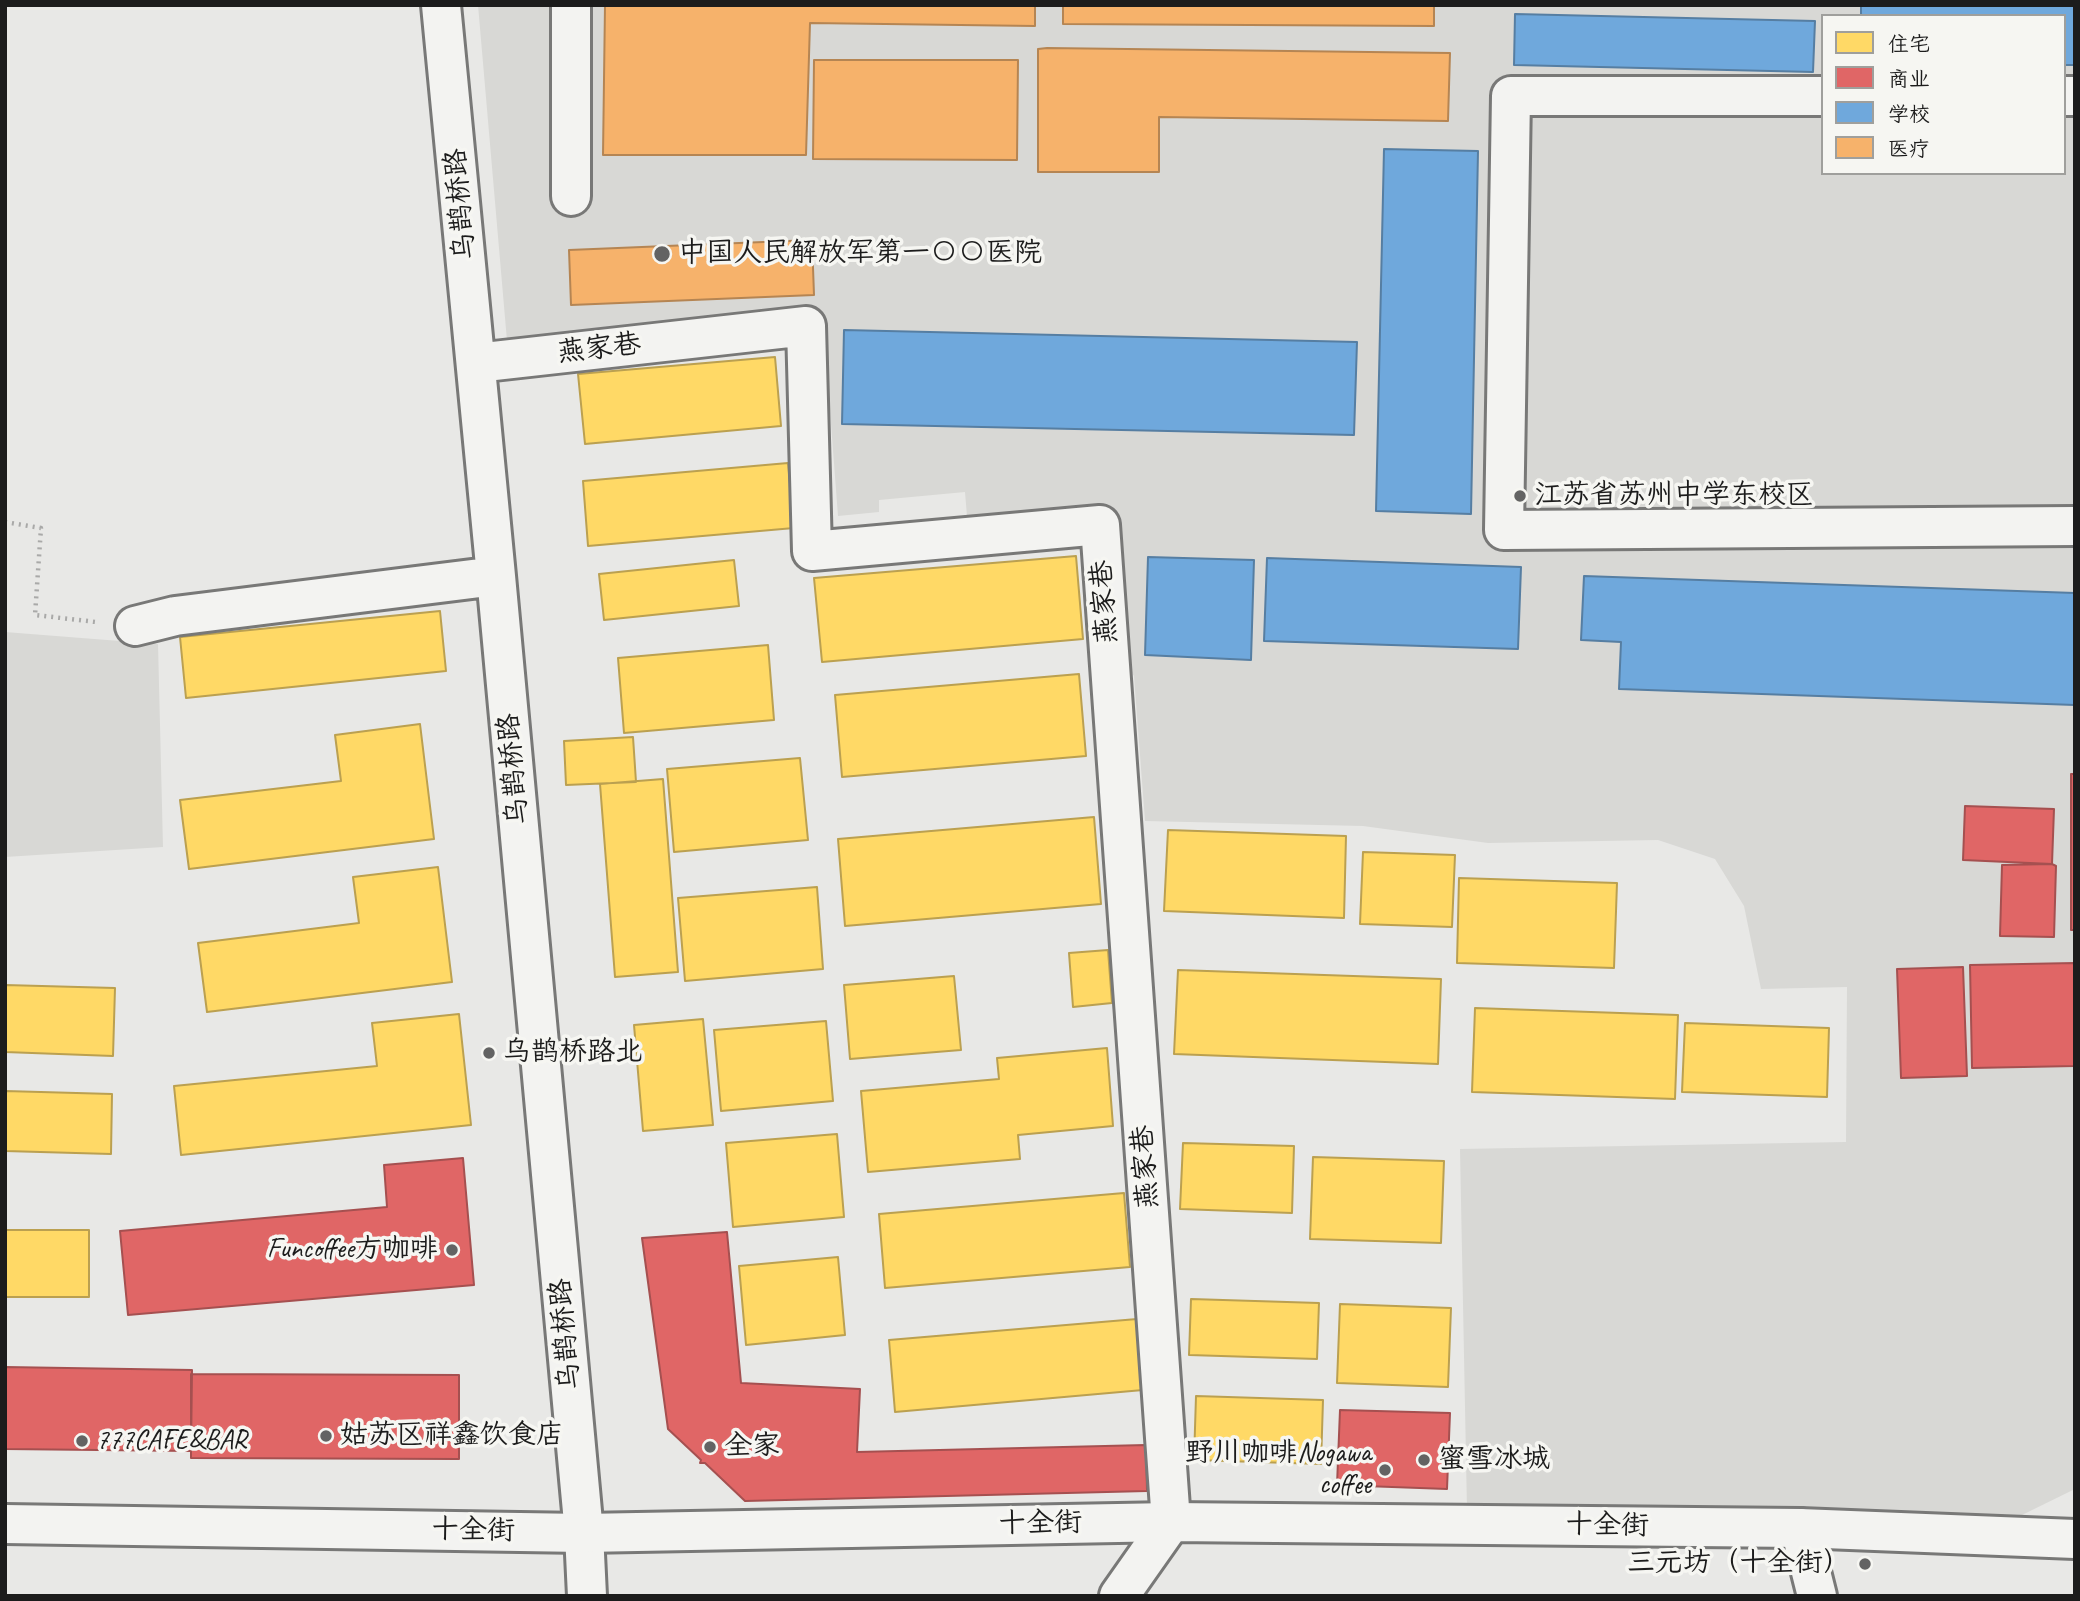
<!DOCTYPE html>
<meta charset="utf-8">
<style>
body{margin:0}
#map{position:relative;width:2080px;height:1601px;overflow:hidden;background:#e8e8e6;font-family:Caveat,"LXGW WenKai TC",sans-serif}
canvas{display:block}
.frame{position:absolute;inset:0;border:7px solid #1c1c1c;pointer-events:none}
.legend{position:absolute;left:1821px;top:14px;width:245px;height:161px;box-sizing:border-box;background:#f6f6f2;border:2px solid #9f9f9c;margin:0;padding:9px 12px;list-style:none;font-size:21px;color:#1c1c1c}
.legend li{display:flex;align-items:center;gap:14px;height:35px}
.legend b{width:35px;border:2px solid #9f9f9c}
</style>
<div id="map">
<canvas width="2080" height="1601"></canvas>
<div class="frame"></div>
<ul class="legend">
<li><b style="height:19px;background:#ffd966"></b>住宅</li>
<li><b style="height:19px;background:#e06666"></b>商业</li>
<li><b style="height:19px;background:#6fa8dc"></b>学校</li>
<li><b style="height:19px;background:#f6b26b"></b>医疗</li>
</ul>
</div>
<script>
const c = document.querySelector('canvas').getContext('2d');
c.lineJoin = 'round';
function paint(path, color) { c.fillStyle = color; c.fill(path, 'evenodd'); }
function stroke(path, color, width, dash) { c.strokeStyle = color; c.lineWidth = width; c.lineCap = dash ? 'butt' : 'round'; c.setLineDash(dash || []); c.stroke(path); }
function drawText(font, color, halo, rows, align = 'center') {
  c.font = font + ' Caveat,"LXGW WenKai TC",sans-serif'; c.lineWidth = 7; c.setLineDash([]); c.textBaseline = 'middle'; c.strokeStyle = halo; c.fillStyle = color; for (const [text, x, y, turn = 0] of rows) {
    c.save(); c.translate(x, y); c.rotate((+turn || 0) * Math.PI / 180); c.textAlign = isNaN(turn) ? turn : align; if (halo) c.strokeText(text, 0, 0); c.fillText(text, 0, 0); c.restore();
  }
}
paint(new Path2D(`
 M478 5H2075V1489L2022 1515 1467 1510 1460 1149 1846 1142 1847 987 1761 989 1744 906 1715 859 1658 840 1488 843 1363 826 1145 821 1134 676 1123 659 1117 540 1121 521 1119 514 968 528 965 492 879 500V512L838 516 824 332 509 364ZM1823 16H2064V173H1823Z
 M5 632 158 644 163 847 5 857Z`), '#d8d8d5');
const homes = new Path2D(`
 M775 357 781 426 585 444 578 374Z
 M788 463 794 528 588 546 583 481Z
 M1076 556 1083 639 822 662 814 578Z
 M734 560 739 606 604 620 599 574Z
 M440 611 446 671 186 698 180 637Z
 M768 645 774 720 624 733 618 658Z
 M1079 674 1086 756 842 777 835 695Z
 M420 724 434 839 189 869 180 800 341 781 335 735Z
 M633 737 636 782 566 785 564 741Z
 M800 758 808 840 674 852 667 769Z
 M663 779 678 972 615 977 600 784Z
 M1094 817 1101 904 845 926 838 839Z
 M1168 830 1346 836 1344 918 1164 911Z
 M1363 852 1455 855 1452 927 1360 924Z
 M438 867 452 982 207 1012 198 943 359 923 353 877Z
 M1459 878 1617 883 1614 968 1457 963Z
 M817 887 823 969 685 981 678 898Z
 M1108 950 1112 1003 1073 1007 1069 953Z
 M1178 970 1441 979 1438 1064 1174 1054Z
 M954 976 961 1050 850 1059 844 985Z
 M5 985 115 988 113 1056 5 1052Z
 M1475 1008 1678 1015 1675 1099 1472 1092Z
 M459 1014 471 1125 181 1155 174 1086 377 1066 372 1023Z
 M703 1019 713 1125 643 1131 634 1025Z
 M826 1021 833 1101 721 1111 714 1030Z
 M1685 1023 1829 1028 1827 1097 1682 1092Z
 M1107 1048 1113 1126 1018 1135 1020 1159 868 1172 861 1091 999 1079 997 1058Z
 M5 1091 112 1094 111 1154 5 1151Z
 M837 1134 844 1217 733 1227 726 1143Z
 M1183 1143 1294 1146 1292 1213 1180 1209Z
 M1313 1157 1444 1161 1441 1243 1310 1239Z
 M1124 1193 1130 1267 885 1288 879 1214Z
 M5 1230H89V1297H5Z
 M838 1257 845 1335 746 1345 739 1266Z
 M1191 1299 1319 1303 1317 1359 1189 1355Z
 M1340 1304 1451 1308 1448 1387 1337 1383Z
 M1137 1319 1143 1390 895 1412 889 1340Z
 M1196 1396 1323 1400 1321 1464 1194 1460Z`);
paint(homes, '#ffd966');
stroke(homes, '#bba050', 2);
const shops = new Path2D(`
 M2071 774H2075V930H2071Z
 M1965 806 2054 809 2052 864 1963 860Z
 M2052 864 2056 866 2054 937 2000 936 2002 865Z
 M2075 963V1066L1972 1068 1970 965Z
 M1963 967 1967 1076 1901 1078 1897 969Z
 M463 1158 474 1285 128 1315 120 1231 387 1207 384 1165Z
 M727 1232 741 1383 860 1389 857 1452 1146 1445 1147 1491 745 1501 705 1463H700L701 1460 668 1429 642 1238Z
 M5 1367 192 1370 191 1451 5 1449Z
 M191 1374 459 1375V1459L191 1458Z
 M1340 1410 1450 1413 1447 1489 1337 1485Z`);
paint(shops, '#e06666');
stroke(shops, '#a55050', 2);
const schools = new Path2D(`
 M1861 5H2075V65H2064V16H1861Z
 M1515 14 1815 21 1813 72 1514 65Z
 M1384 149 1478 151 1471 514 1376 511Z
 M844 330 1357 342 1354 435 842 424Z
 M1148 557 1254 560 1251 660 1145 655Z
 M1267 558 1521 567 1518 649 1264 641Z
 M1584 576 2075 593V705L1619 689 1621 642 1581 640Z`);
paint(schools, '#6fa8dc');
stroke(schools, '#567ea2', 2);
const health = new Path2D(`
 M605 5H1035V26L810 23 806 155H603Z
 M1063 5H1434V26L1063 24Z
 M1047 48 1450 53 1448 121 1159 117V172H1038V49Z
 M814 60H1018L1017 160 813 159Z
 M812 240 814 295 571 305 569 250Z`);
paint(health, '#f6b26b');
stroke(health, '#b58553', 2);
const minor = new Path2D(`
 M441 5 496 576 584 1533 587 1596
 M571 5V196
 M1823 96H1511L1504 530 2075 526
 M2064 96H2075
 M476 363 806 326 812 551 1100 525 1171 1522 1119 1596
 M135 626 175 616 496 576
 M1800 1528 1817 1596`);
const major = new Path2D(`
 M5 1524 584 1533 1171 1522 1800 1528 2075 1539`);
stroke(minor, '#787877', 44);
stroke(major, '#787877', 44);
stroke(new Path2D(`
 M5 522 41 528 35 615 96 622`), '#a9a9a8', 4.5, [2, 5]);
stroke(minor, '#f3f3f1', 38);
stroke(major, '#f3f3f1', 38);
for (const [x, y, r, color] of [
 [662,254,9,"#636363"],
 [1520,496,7,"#636363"],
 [489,1053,7,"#636363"],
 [452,1250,7,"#636363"],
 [326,1436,7,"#636363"],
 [82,1441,7,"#636363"],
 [710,1447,7,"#636363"],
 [1424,1460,7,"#636363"],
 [1385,1470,7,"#636363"],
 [1865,1564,7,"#636363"]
]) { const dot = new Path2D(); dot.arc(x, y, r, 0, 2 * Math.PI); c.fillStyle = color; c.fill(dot); stroke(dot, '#f6f6f2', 2.5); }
drawText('28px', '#1c1c1c', '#f6f6f2', [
 ["乌鹊桥路",461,204,-95],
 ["燕家巷",599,349,-6],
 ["燕家巷",1105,602,-94],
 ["乌鹊桥路",514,769,-95],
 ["燕家巷",1146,1167,-94],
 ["乌鹊桥路",566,1334,-95],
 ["十全街",1040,1524,-1],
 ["十全街",1607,1526,1],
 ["十全街",473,1531,1]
]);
drawText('28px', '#1c1c1c', '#f6f6f2', [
 ["中国人民解放军第一〇〇医院",678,254],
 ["江苏省苏州中学东校区",1534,496],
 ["乌鹊桥路北",503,1053],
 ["Funcoffee方咖啡",438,1250,"right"],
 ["姑苏区祥鑫饮食店",340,1436],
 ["777CAFE&BAR",96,1441],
 ["全家",724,1447],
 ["野川咖啡Nogawa",1371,1454,"right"],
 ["coffee",1371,1486,"right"],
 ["蜜雪冰城",1438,1460],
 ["三元坊（十全街）",1851,1564,"right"]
], 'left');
</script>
